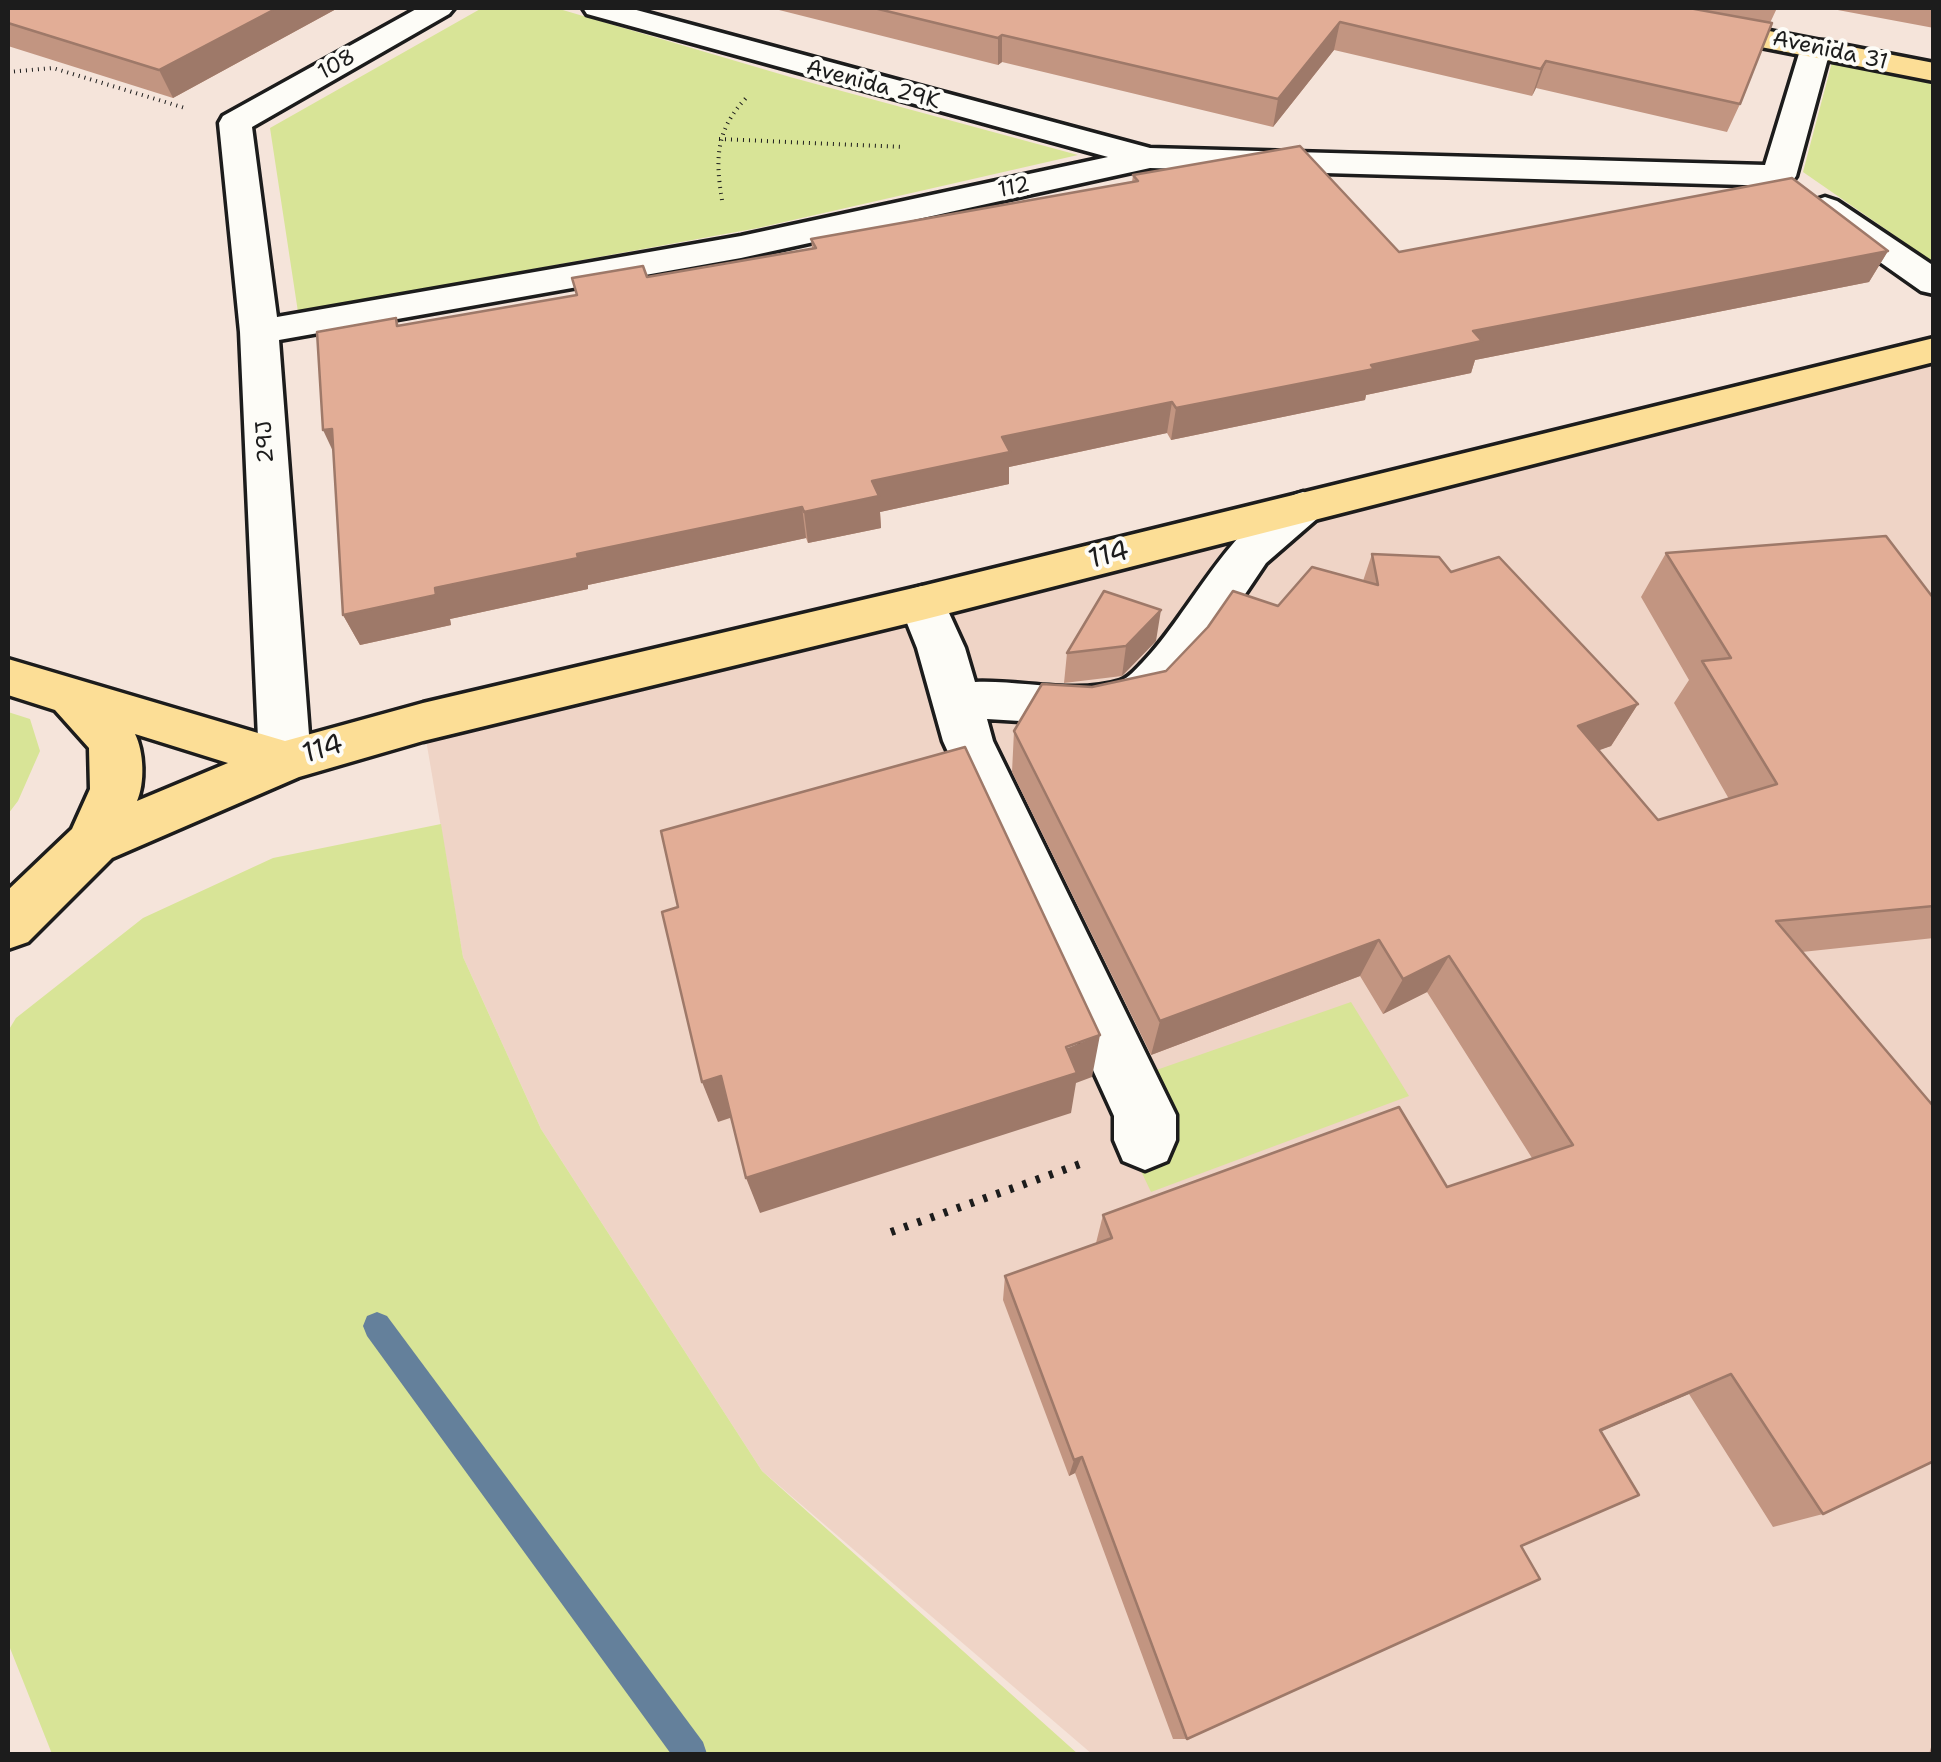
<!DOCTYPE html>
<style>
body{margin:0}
#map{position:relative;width:1941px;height:1762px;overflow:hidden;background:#f5e4da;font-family:"Shantell Sans",sans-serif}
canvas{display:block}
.frame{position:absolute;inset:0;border:10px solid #1c1c1c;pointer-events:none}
</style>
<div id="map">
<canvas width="1941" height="1762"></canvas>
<div class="frame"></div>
</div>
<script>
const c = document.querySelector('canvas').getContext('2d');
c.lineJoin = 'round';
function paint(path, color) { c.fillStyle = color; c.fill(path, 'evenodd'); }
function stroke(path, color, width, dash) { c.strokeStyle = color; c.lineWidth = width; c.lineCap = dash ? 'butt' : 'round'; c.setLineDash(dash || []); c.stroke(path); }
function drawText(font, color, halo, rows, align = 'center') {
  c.font = font + ' "Shantell Sans",sans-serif'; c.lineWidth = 8; c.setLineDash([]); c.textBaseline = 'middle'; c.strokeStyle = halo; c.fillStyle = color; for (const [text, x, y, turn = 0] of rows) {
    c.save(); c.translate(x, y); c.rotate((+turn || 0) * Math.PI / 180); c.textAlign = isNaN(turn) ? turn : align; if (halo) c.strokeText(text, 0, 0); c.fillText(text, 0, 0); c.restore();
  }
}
paint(new Path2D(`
 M1933 348V1754H1092L762 1471 541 1129 463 957 423 722Z`), '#efd4c6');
paint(new Path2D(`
 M482 8H556L790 77 1078 155 758 228 298 312 270 128Z
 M1832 62 1913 76 1933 85V262L1803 172Z
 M8 712 30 719 40 751 18 801 8 814Z
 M441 824 463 957 541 1129 762 1471 1078 1754H52L8 1643V1031L16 1018 143 918 273 858Z
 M1351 1002 1409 1096 1151 1192 1102 1089Z`), '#d8e497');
paint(new Path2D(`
 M377 1312 387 1316 703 1742 707 1754H671L367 1336 363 1326 367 1316Z`), '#64809b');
const minor = new Path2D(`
 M418 8H454L449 14 252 127 277 317 741 236 1108 157 587 14 583 8H629L1150 148 1765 165 1801 47 1805 41H1827L1831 47 1796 176 1791 183 1779 186 1150 168 741 258 279 340 311 761 303 775 285 781 267 775 259 761 240 332 219 123 223 116Z
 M1825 197 1837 201 1934 266V294L1921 291 1813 215 1807 208 1813 201Z
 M1303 492 1319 497 1325 507 1319 517 1266 563 1196 667 1157 709 1086 725 987 719 993 741 1176 1115V1140L1167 1161 1145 1170 1123 1161 1114 1140V1116L943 741 917 648 899 603 905 591 922 586 939 591 965 648 975 682C1022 680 1075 695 1120 681 1129 678 1136 669 1143 662 1191 613 1235 511 1303 492Z`);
const major = new Path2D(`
 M1594 8H1651L1934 63V81L1608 17 1598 14Z
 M1934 338V362L922 620 423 741 299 777 112 858 28 942 8 949V890L72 829 90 789 89 748 55 710 8 695V659L285 741 423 703 922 586ZM135 734 228 763 137 801C145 783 144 752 135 734Z`);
stroke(minor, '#1c1c1c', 7);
stroke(major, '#1c1c1c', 7);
stroke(new Path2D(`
 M8 72 53 68 185 108
 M719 139 903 147
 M722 200C715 158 716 130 746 98`), '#1c1c1c', 4, [1, 5]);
stroke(new Path2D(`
 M891 1232 1083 1163`), '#1c1c1c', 8, [4, 10]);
paint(minor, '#fdfcf7');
paint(major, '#fcde96');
paint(new Path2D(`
 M8 8H338L173 98 8 46Z
 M779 8H1777L1770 23 1740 104 1727 132 1536 88 1532 96 1334 50 1273 127 1002 62 998 65 779 10Z
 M1827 8H1934V28Z
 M1133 175 1399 252 1888 251 1869 282 1475 360 1471 373 1366 395 1365 400 1171 440 1167 433 1009 467V484L880 512 881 528 808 543 806 538 588 585V589L450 619 451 625 360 645 343 615 396 318 399 326 577 295 812 248 811 239 1132 182Z
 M1666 553 1934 599V938L1802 952 1823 1514 1773 1527 1689 1394 1601 1431 1521 1546 1187 1739H1173L1075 1473 1069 1476 1003 1300 1005 1276 1096 1243 1103 1215 1447 1187 1532 1158 1427 992 1383 1014 1360 976 1151 1055 1012 772 1014 731 1092 687 1166 671 1278 606 1363 581 1372 554 1451 572 1638 704 1611 746 1598 750 1658 820 1729 799 1674 703 1689 680 1641 597Z
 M1156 641 1122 676 1064 683 1067 653Z
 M1934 1737V1754H1929Z`), '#c29581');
paint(new Path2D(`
 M277 8H338L173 98 159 70Z
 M1340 22 1334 50 1273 127 1278 99Z
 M1002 35V62L998 65V38Z
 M1546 61 1536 88 1532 96 1541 69Z
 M1888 251 1869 282 1475 360 1471 373 1366 395 1365 400 1171 440 1176 408 1371 365 1473 331Z
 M1172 402 1167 433 1009 467V484L880 512 881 528 808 543 804 512 872 481 1002 437Z
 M332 429 338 462 323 430Z
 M802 507 806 538 588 585V589L450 619 451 625 360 645 343 615 435 588 577 554Z
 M1161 610 1156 641 1122 676 1126 646Z
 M1638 704 1611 746 1553 767 1578 726Z
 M1379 940 1360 976 1151 1055 1160 1021Z
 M1449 956 1427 992 1383 1014 1403 979Z
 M1100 1035 1092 1077 1076 1083 1071 1113 760 1213 746 1178Z
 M721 1076 736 1116 718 1122 702 1082Z
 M1731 1374 1689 1394 1565 1447 1600 1430Z
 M1082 1457 1075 1473 1069 1476 1074 1460Z`), '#9e7969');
const building = new Path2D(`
 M8 8H277L159 70 8 23Z
 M874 8H1689L1772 23 1740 104 1546 61 1541 69 1340 22 1278 99 1002 35 998 38Z
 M1300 146 1399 252 1792 178 1888 251 1473 331 1482 341 1371 365 1374 369 1176 408 1172 402 1002 437 1010 452 872 481 879 496 804 512 802 507 577 554 578 558 435 588 436 595 343 615 332 429 323 430 317 332 396 318 397 326 577 295 572 278 643 266 647 277 816 248 811 239 1138 181 1133 175Z
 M1886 536 1934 599V906L1776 921 1934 1107V1461L1823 1514 1731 1374 1600 1430 1639 1495 1521 1546 1540 1579 1187 1739 1082 1457 1074 1460 1005 1276 1112 1238 1103 1215 1399 1107 1447 1187 1573 1145 1449 956 1403 979 1379 940 1160 1021 1014 731 1042 684 1092 687 1166 671 1208 627 1233 591 1278 606 1312 567 1378 585 1372 554 1439 557 1451 572 1499 557 1638 704 1578 726 1658 820 1777 784 1702 661 1731 658 1666 553Z
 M1104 591 1161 610 1126 646 1067 653Z
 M965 747 1100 1035 1066 1047 1077 1073 746 1178 721 1076 702 1082 662 912 678 907 661 831Z`);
paint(building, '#e2ad96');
stroke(building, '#9e7969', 2.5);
drawText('22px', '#1c1c1c', '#fdfcf7', [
 ["Avenida 31",1830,51,12],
 ["108",337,65,-30],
 ["Avenida 29K",873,85,15],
 ["112",1014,188,-12],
 ["29J",266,442,-93]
]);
drawText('28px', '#1c1c1c', '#fdfcf7', [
 ["114",1109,556,-14],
 ["114",323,750,-16]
]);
</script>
